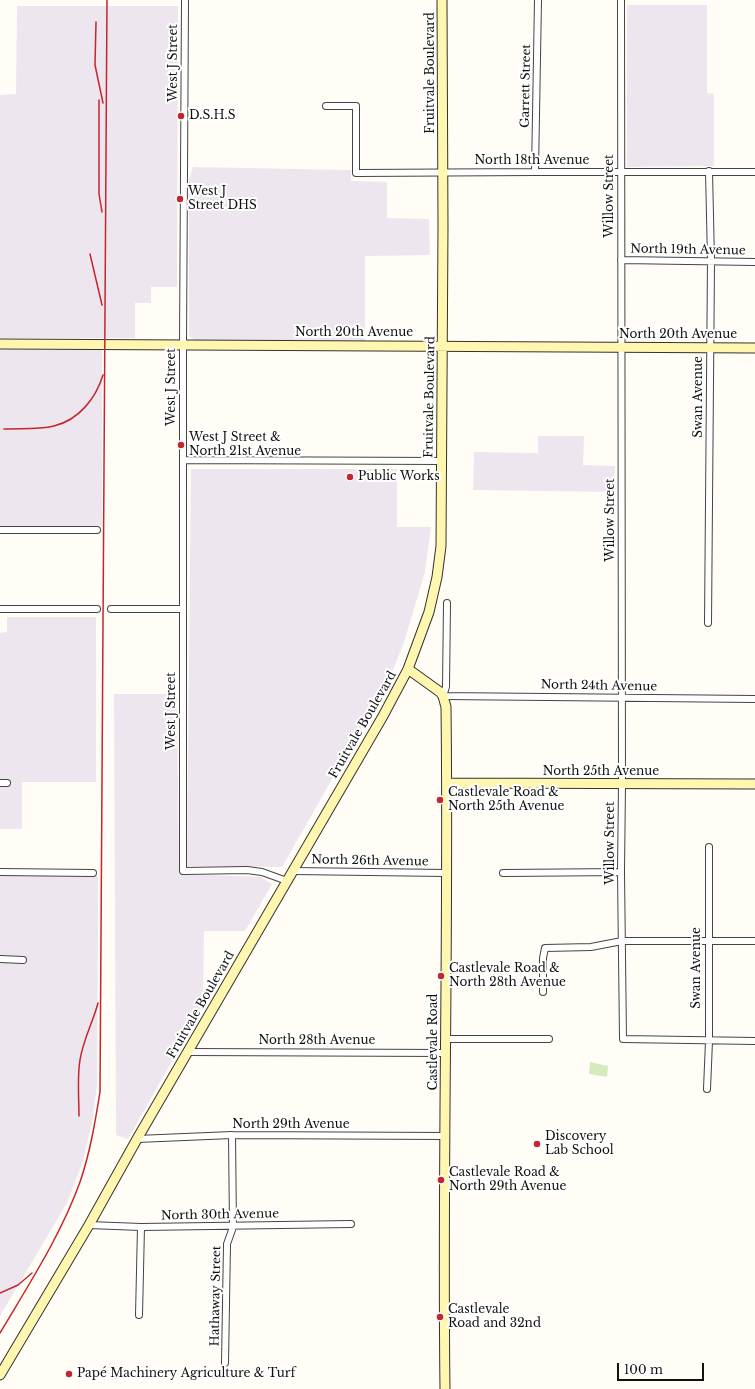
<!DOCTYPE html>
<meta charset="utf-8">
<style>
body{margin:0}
#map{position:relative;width:755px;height:1389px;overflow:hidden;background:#fffdf5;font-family:"Libre Baskerville",serif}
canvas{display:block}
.scale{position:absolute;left:617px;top:1363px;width:87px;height:18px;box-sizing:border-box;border:2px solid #111;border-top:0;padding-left:5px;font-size:12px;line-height:14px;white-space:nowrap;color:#111;-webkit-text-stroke:3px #fff;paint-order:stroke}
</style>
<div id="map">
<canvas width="755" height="1389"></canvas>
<div class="scale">100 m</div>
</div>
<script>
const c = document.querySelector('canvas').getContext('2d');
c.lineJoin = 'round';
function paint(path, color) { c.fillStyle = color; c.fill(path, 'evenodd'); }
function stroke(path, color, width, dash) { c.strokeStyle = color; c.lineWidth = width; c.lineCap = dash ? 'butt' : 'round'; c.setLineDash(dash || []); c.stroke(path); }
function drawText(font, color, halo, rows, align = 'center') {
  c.font = font + ' "Libre Baskerville",serif'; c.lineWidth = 4; c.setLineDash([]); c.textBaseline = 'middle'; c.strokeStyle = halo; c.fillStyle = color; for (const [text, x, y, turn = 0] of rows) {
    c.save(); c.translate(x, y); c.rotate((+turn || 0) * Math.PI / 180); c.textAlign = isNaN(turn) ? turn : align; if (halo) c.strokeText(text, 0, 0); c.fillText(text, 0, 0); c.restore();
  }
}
paint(new Path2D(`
 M627 5H707V93L714 94V166L627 167Z
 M17 6H178L177 287H151V303H135V338H0V95L16 94Z
 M193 167 351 170V181L387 182V218L429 219 430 255 365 256V342L195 340 190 337 189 334V180Z
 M0 350H102V526H0Z
 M538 436H584L583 465 615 466 614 492 473 490 474 452 538 453Z
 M191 469H397V527H431L425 572 405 639 390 678 282 867 187 866Z
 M7 617H96V782H22V829H0V633L7 632Z
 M114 694H177L179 874 261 877 272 884 245 931H204L203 1006 128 1139 116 1135Z
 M0 876H98V915L97 1085 92 1123 83 1161 67 1203 0 1316Z`), '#eee6ef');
paint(new Path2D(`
 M590 1062 608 1066 607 1077 589 1074Z`), '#d5ebbd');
const street = new Path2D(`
 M185 0 183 345V871L247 870 262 872 287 881
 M621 0 622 784 621 872 623 1039 755 1041
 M326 106H356V173L535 172H755
 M535 172 538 0
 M621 260 755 262
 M183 460 442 461
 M0 530H97
 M447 603 446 687 443 696 755 699
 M0 609H97
 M111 609H183
 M708 623 711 261 709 171
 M0 783H7
 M293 871 446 873
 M0 872 93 873
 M503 873 621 872
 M0 959 23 960
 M543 992V958L545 948 591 947 622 941H755
 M446 1039H549
 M188 1052 446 1053
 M707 1089 709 1041V847
 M137 1139 232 1135 446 1136
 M89 1225 141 1227 351 1224
 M139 1315 141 1227
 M225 1363 227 1244 233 1227 232 1135`);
const secondary = new Path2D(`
 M0 344 755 348
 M408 669 440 692 443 696 446 707C449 934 442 1162 445 1389
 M447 783 755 784
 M0 1375 89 1225 137 1139 383 716 408 669 429 612 437 577 441 546 443 226 442 0`);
stroke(street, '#444', 8);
stroke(secondary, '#333', 11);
stroke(street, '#fff', 6);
stroke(secondary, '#fff6b0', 9);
stroke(new Path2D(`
 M96 22 95 65 103 103
 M99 100V194L102 212
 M90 254 102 305
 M4 429C20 428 38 430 54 426 79 420 96 398 103 375
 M79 1116C79 1099 77 1076 80 1060 83 1040 93 1022 98 1003
 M0 1293 18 1285 32 1273
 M0 1333C29 1284 61 1235 80 1182 90 1153 95 1123 100 1092L107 0`), '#c4262e', 1.5);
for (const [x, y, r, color] of [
 [181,116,4,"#c4262e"],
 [180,199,4,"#c4262e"],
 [181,445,4,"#c4262e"],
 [350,477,4,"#c4262e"],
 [440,800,4,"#c4262e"],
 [441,976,4,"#c4262e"],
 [537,1144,4,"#c4262e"],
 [441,1180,4,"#c4262e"],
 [440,1317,4,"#c4262e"],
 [69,1374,4,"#c4262e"]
]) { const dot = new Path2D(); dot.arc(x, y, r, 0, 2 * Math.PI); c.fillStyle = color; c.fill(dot); stroke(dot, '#fff', 1.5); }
drawText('12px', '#111', '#fff', [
 ["West J Street",174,63,-90],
 ["Fruitvale Boulevard",431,73,-90],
 ["Garrett Street",526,86,-89],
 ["North 18th Avenue",532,161],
 ["Willow Street",610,196,-90],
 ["North 19th Avenue",688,250,1],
 ["North 20th Avenue",354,333],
 ["North 20th Avenue",678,335],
 ["West J Street",172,387,-90],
 ["Fruitvale Boulevard",430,397,-89],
 ["Swan Avenue",699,397,-90],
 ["Willow Street",611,520,-90],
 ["North 24th Avenue",599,686,1],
 ["West J Street",172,711,-90],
 ["Fruitvale Boulevard",363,725,-60],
 ["North 25th Avenue",601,772],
 ["Willow Street",611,843,-90],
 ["North 26th Avenue",370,861,1],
 ["Swan Avenue",697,968,-90],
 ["Fruitvale Boulevard",201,1005,-60],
 ["North 28th Avenue",317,1041],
 ["Castlevale Road",434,1042,-90],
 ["North 29th Avenue",291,1125],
 ["North 30th Avenue",220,1215,-1],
 ["Hathaway Street",216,1296,-89]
]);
drawText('12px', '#111', '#fff', [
 ["D.S.H.S",189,116],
 ["West J",188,192],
 ["Street DHS",188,206],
 ["West J Street &",189,438],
 ["North 21st Avenue",189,452],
 ["Public Works",358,477],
 ["Castlevale Road &",448,793],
 ["North 25th Avenue",448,807],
 ["Castlevale Road &",449,969],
 ["North 28th Avenue",449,983],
 ["Discovery",545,1137],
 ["Lab School",545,1151],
 ["Castlevale Road &",449,1173],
 ["North 29th Avenue",449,1187],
 ["Castlevale",448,1310],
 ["Road and 32nd",448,1324],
 ["Papé Machinery Agriculture & Turf",77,1374]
], 'left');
</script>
